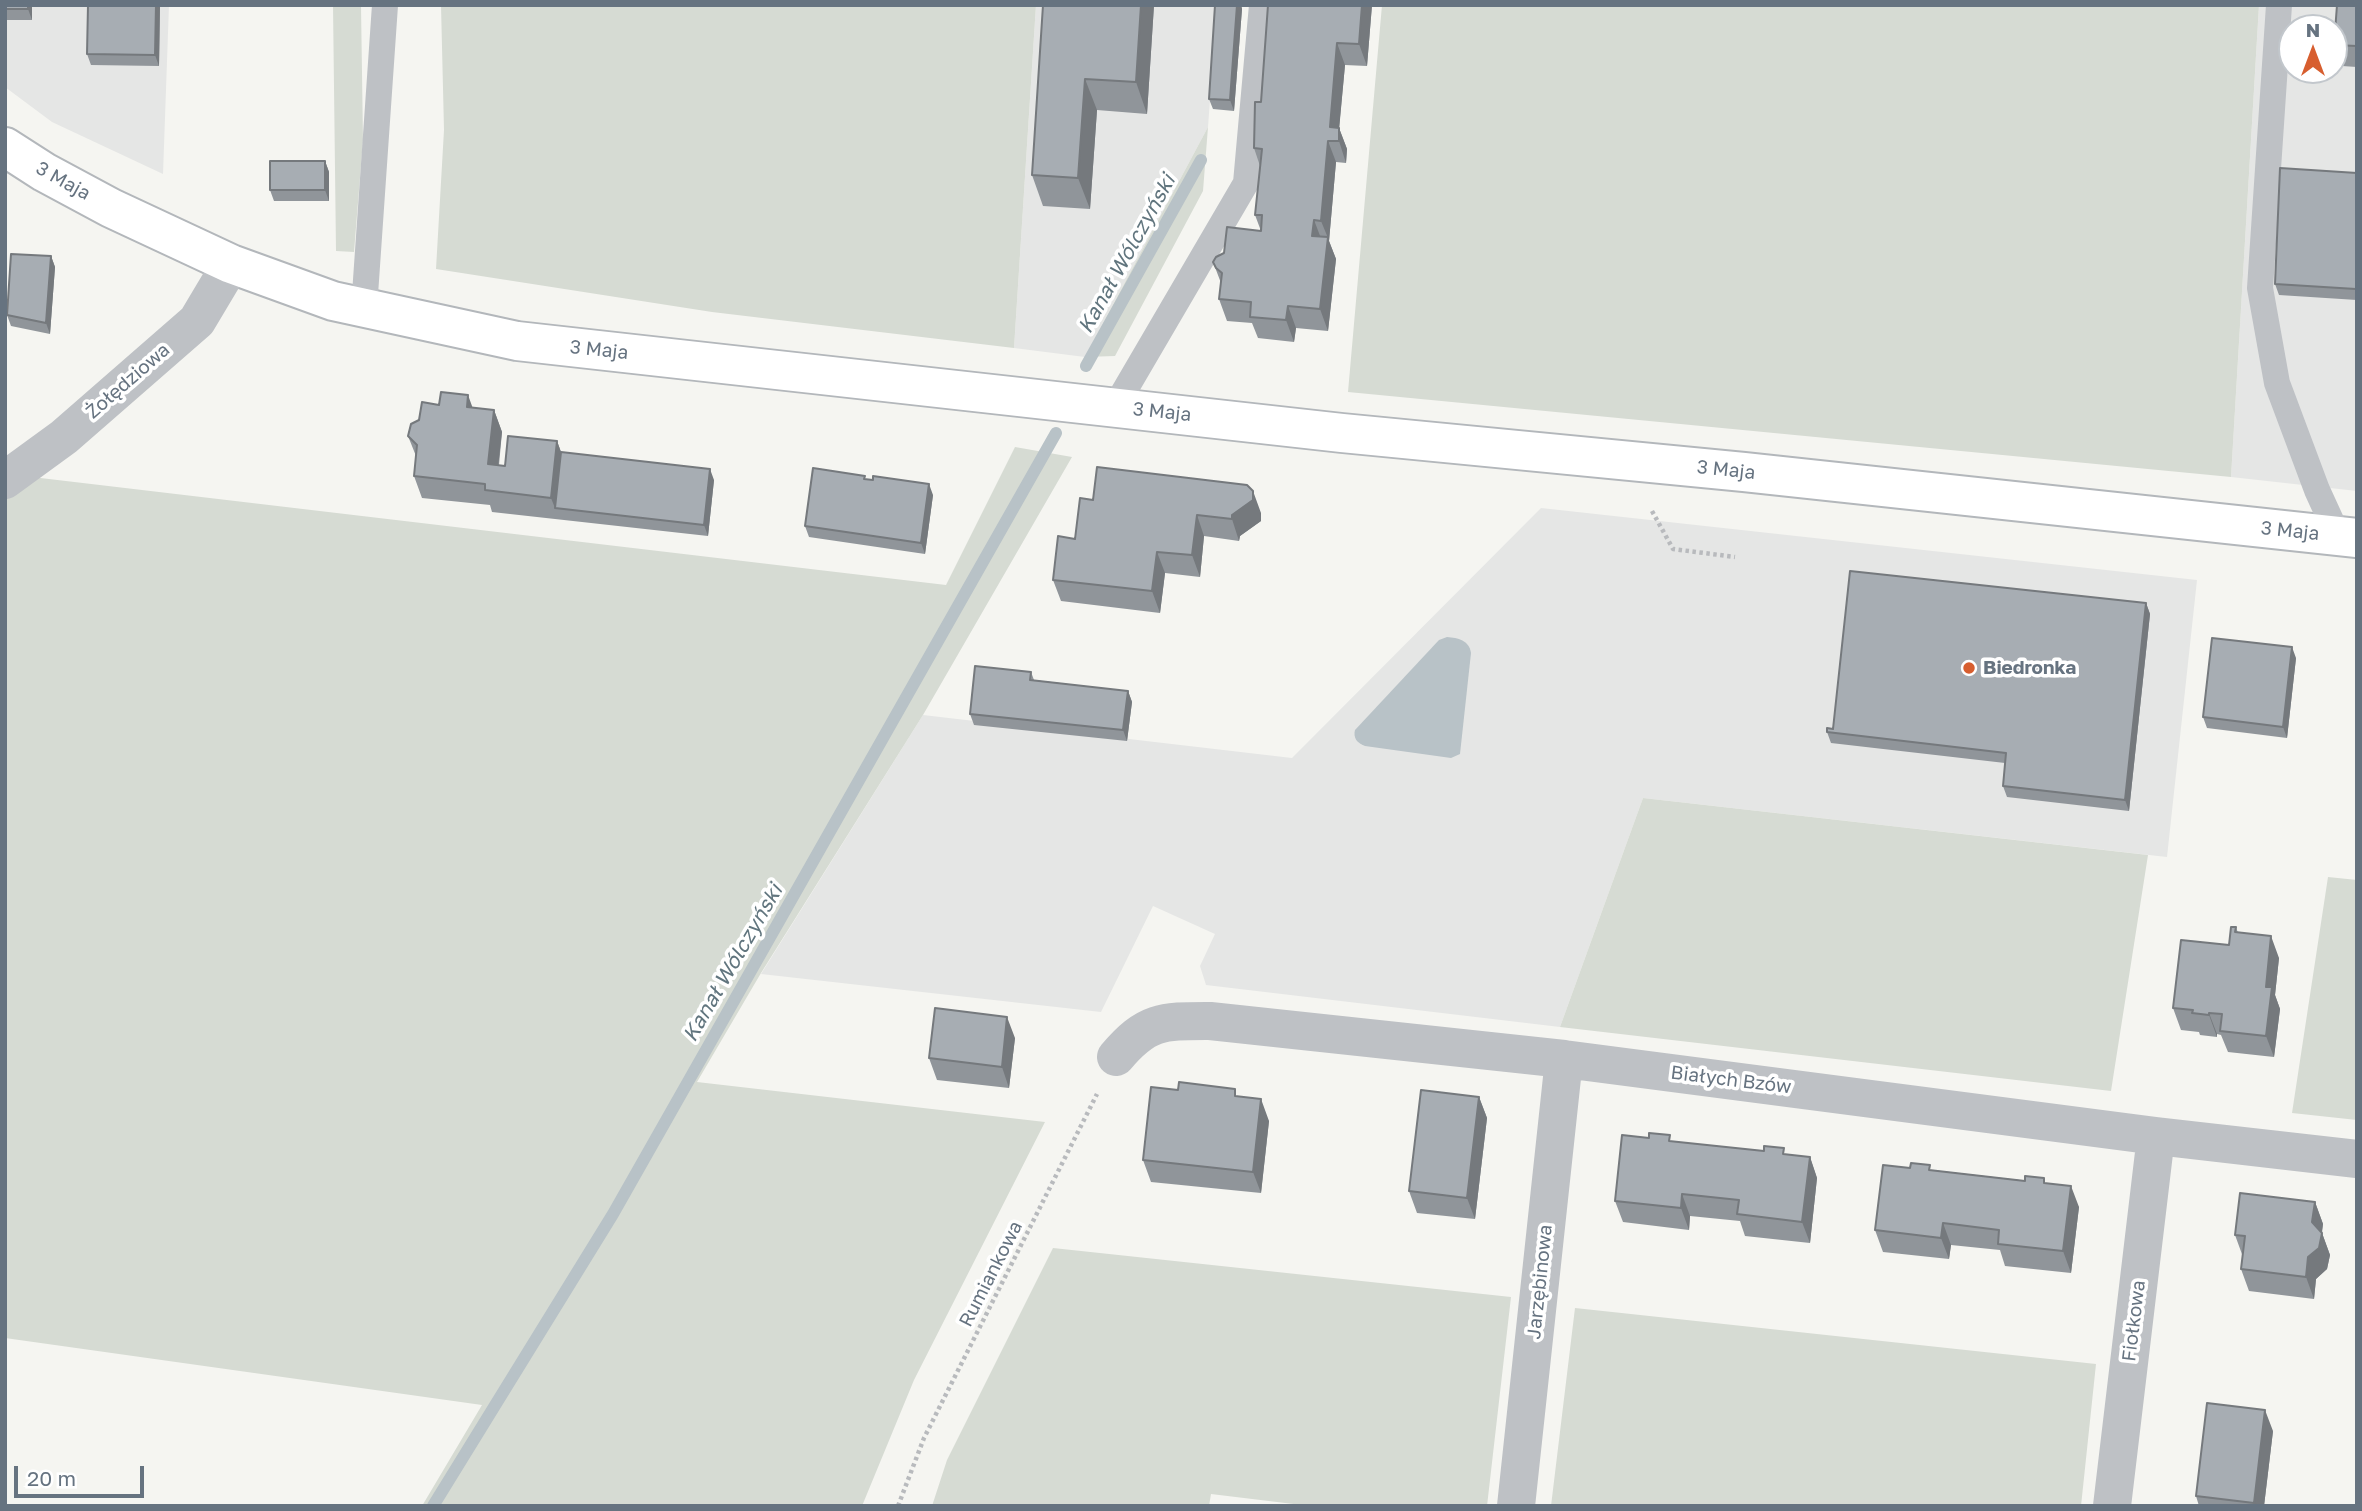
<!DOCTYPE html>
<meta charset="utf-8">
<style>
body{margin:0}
#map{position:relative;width:2362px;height:1511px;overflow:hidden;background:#f5f5f1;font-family:"Golos Text",sans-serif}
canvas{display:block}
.frame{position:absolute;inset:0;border:7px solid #667380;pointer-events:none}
.north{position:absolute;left:2278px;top:14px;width:70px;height:70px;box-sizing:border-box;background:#fff;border:2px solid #c2c7cc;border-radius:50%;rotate:0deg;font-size:19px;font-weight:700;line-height:28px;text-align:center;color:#667380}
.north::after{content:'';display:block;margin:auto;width:24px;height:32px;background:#d75e2f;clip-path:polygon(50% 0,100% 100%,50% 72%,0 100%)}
.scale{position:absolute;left:14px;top:1466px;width:130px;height:32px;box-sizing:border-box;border:4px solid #667380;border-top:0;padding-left:9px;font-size:21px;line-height:24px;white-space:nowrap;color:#667380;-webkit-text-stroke:5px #fff;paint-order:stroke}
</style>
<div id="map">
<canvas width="2362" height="1511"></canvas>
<div class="frame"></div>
<div class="north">N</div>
<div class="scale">20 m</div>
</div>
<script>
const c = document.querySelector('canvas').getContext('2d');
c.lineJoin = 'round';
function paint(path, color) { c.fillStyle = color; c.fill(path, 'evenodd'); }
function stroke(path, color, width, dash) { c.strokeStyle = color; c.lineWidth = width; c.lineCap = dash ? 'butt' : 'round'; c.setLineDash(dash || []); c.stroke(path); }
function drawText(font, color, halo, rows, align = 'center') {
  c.font = font + ' "Golos Text",sans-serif'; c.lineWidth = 7; c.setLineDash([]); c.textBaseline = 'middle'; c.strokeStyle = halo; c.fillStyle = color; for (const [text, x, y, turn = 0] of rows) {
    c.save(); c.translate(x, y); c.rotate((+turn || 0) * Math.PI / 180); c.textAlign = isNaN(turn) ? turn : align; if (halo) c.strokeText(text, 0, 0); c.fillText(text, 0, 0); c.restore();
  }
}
paint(new Path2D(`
 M5 5H169L163 174 52 122 5 87Z
 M1036 5H1217L1208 127 1085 357 1014 348Z
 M2259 5H2357V491L2231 477ZM2292 28H2334V70H2292Z
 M1541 508 2197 580 2167 857 1643 798 1560 1027 1206 985 1200 966 1215 934 1153 906 1101 1012 761 974 923 715 1292 758Z`), '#e5e6e5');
paint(new Path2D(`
 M333 5H367L361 6 363 140 354 252 336 251Z
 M441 5H1036L1014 348 712 312 436 269 444 130Z
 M1382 5H2259L2231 477 1348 392Z
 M1208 127 1203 191 1115 356 1085 357Z
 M1015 447 1072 457 923 715 761 973 697 1082 1045 1122 914 1380 862 1506H422L482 1405 5 1338V497L32 477 946 585Z
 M1643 798 2148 855 2111 1091 1560 1027Z
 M2328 877 2357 880V1120L2292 1113Z
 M1053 1248 1511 1297 1487 1506H1310L1211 1494 1209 1506H932L947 1460Z
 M1575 1308 2096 1364 2081 1506H1551Z`), '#d6dbd3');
paint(new Path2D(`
 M1447 637C1458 638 1469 640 1471 653L1460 754 1451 758 1365 746C1357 743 1353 738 1355 730L1439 640Z`), '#b8c2c7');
stroke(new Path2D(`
 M1086 366 1201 160
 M433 1506 613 1214 1056 433`), '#b8c2c7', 12);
const secondary = new Path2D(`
 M5 147 44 172 111 208 231 264 333 301 517 341 1342 433 1744 472 2357 538`);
stroke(secondary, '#b3b7bb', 42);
stroke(new Path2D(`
 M1652 511 1673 549 1735 557
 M898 1506 924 1438 1097 1094`), '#b8babd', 4.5, [3.5, 3.5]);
stroke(new Path2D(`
 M2279 5 2260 288 2277 383 2317 490 2338 536
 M364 309 385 5
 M1115 407 1246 183 1262 5`), '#bec1c5', 26);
stroke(new Path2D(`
 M5 480 64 437 197 321 231 264
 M1116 1057C1147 1020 1163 1021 1210 1021L1564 1059 2156 1136 2357 1159
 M1516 1506 1564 1059
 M2112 1506 2156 1136`), '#bec1c5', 38);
stroke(secondary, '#fff', 38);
paint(new Path2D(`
 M5 5H32V20H5Z
 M160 5 159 66 91 65 87 54Z
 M1043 5H1154L1147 114 1097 110 1090 209 1043 206 1032 175Z
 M1215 5H1241L1242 9 1234 111 1213 109 1209 99Z
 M1372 5 1367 66 1345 65 1339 128 1347 149 1346 163 1336 162 1329 241 1336 259 1328 331 1296 328 1294 342 1258 338 1252 323 1227 321 1219 299 1221 283 1213 262 1224 253 1261 231 1255 215 1260 166 1254 148 1261 102Z
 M2357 5V67L2342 66 2334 45Z
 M325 161 329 172V201H274L270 190Z
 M2357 173V300L2279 295 2275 284Z
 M51 256 55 267 50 334 11 326 7 315Z
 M472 408 494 410 502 432 499 465 505 466 557 441 561 452 714 480 708 536 492 512 490 505 422 498 414 476 416 456 408 436Z
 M866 479 933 495 925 554 809 537 805 526Z
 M1093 500 1261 513V521L1240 536 1239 541 1204 536 1200 577 1165 573 1160 613 1061 601 1053 580 1075 539Z
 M2146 603 2150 614 2129 811 2007 797 2003 786 2005 763 1831 743 1827 732 1833 729Z
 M2296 658 2287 738 2207 728 2203 717Z
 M1031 672 1034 680 1128 691 1132 702 1127 741 974 725 970 714Z
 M2236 927 2238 933 2279 958 2275 995 2280 1009 2274 1057 2228 1052 2221 1035 2217 1034V1037L2200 1035 2199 1032 2181 1030 2173 1008 2229 945Z
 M1015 1038 1009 1088 937 1080 929 1058Z
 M1238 1097 1269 1121 1261 1193 1151 1182 1143 1160Z
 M1479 1097 1487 1118 1475 1219 1417 1213 1409 1191Z
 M1672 1141 1810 1157 1817 1178 1810 1243 1745 1236 1740 1221 1690 1216 1689 1230 1623 1222 1615 1201Z
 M1932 1170 2046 1183 2079 1207 2071 1273 2005 1266 2000 1250 1951 1245 1949 1259 1883 1252 1875 1230Z
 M2315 1202 2323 1224 2322 1233 2330 1255 2327 1269 2316 1279 2314 1299 2249 1291 2241 1269 2243 1257 2235 1235Z
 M2273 1431 2264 1506H2199L2196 1496Z`), '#90959a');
paint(new Path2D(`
 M28 5H32V20L28 9Z
 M156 5H160L159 66 155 55Z
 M1141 5H1154L1147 114 1136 82Z
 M1237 5H1241L1242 9 1234 111 1230 100Z
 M1362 5H1372L1367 66 1359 44Z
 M1337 43 1345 65 1338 141 1330 127Z
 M1085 79 1097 110 1090 209 1078 178Z
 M1339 128 1347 149 1346 163 1339 141Z
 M1328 141 1336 162 1329 241 1336 259 1328 331 1320 309 1328 238 1321 221Z
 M325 161 329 172V201L325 190Z
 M1314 220 1322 241 1312 236Z
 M51 256 55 267 50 334 46 323Z
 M1288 306 1296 328 1294 342 1286 320Z
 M468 395 476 417 467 407Z
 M494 410 502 432 496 485 488 464Z
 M557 441 565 463 555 508 551 498Z
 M710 469 714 480 708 536 704 525Z
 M929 484 933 495 925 554 921 543Z
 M1253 491 1261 513V521L1240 536 1239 541 1232 519V515Z
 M1197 515 1204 536 1200 577 1192 555Z
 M1157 552 1165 573 1160 613 1152 591Z
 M2146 603 2150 614 2129 811 2125 800Z
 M2292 647 2296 658 2287 738 2283 727Z
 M1128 691 1132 702 1127 741 1123 730Z
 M2271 936 2279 958 2275 995 2280 1009 2274 1057 2266 1036V987Z
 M2209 1013 2217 1034V1037L2209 1015Z
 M1007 1017 1015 1038 1009 1088 1002 1067Z
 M1479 1097 1487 1118 1475 1219 1467 1198Z
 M1261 1099 1269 1121 1261 1193 1253 1172Z
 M1810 1157 1817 1178 1810 1243 1802 1222Z
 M2071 1186 2079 1207 2071 1273 2063 1251Z
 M1682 1194 1690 1216 1689 1230 1681 1208Z
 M2315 1202 2323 1224 2321 1237 2322 1233 2330 1255 2327 1269 2316 1279 2314 1299 2306 1277Z
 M1943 1223 1951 1245 1949 1259 1941 1238Z
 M2265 1410 2273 1431 2264 1506H2255L2254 1503Z`), '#75797d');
const building = new Path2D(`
 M5 5H28V9H5Z
 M88 5H156L155 55 87 54Z
 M1043 5H1141L1136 82 1085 79 1078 178 1032 175Z
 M1215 5H1237L1230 100 1209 99Z
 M1268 5H1362L1359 44 1337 43 1330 127 1339 128V141H1328L1321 221 1314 220 1312 236 1328 237 1320 309 1288 306 1286 320 1250 317 1251 302 1219 299 1222 273 1216 268 1213 262 1216 257 1224 253 1227 227 1261 231 1262 215H1255L1262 149 1254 148 1255 102H1261Z
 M2337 5H2357V46L2334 45Z
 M270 161H325V190H270Z
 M2280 168 2357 173 2356 289 2275 284Z
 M11 254 51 256 46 323 7 315Z
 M441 392 468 395 467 407 494 410 488 464 505 466 508 436 557 441 551 498 485 490V484L414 476 417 445 408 436 411 424 419 420 422 402 439 405Z
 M561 452 710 469 704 525 555 508Z
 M1097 467 1247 485 1253 491V500L1232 515V519L1197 515 1192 555 1157 552 1152 591 1053 580 1058 536 1075 539 1080 498 1093 500Z
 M813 468 865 476 864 479 873 480V476L929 484 921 543 805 526Z
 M1850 571 2146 603 2125 800 2003 786 2006 753 1827 732V728L1833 729Z
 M2212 638 2292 647 2283 727 2203 717Z
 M975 666 1031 672 1030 680 1128 691 1123 730 970 714Z
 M2231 927H2236L2235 932 2271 936 2266 987H2272L2266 1036 2220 1031 2222 1014 2209 1013V1015L2192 1013 2193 1010 2173 1008 2181 940 2229 945Z
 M935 1008 1007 1017 1002 1067 929 1058Z
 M1179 1082 1235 1089V1096L1261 1099 1253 1172 1143 1160 1151 1087 1178 1090Z
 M1421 1090 1479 1097 1467 1198 1409 1191Z
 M1649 1133 1670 1135 1669 1141 1764 1151V1146L1784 1148 1783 1154 1810 1157 1802 1222 1737 1214 1739 1200 1682 1194 1681 1208 1615 1201 1622 1135 1649 1138Z
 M1911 1163 1930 1165 1929 1170 2025 1181V1176L2044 1178V1183L2071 1186 2063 1251 1998 1244 1999 1230 1943 1223 1941 1238 1875 1230 1883 1165 1910 1168Z
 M2240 1193 2315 1202 2312 1222 2322 1233 2319 1248 2308 1257 2306 1277 2241 1269 2245 1236 2235 1235Z
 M2207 1403 2265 1410 2254 1503 2196 1496Z`);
paint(building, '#a7adb3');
stroke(building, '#75797d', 2);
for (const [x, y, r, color] of [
 [1969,668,7,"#d75e2f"]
]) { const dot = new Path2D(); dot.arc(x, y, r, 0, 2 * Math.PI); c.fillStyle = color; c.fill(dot); stroke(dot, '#fff', 2.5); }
drawText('19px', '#667380', '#fff', [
 ["3 Maja",63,181,29],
 ["3 Maja",599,350,6],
 ["Żołędziowa",128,381,-41],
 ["3 Maja",1162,412,6],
 ["3 Maja",1726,470,6],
 ["3 Maja",2290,531,6],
 ["Białych Bzów",1731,1080,7],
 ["Rumiankowa",991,1274,-63],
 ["Jarzębinowa",1540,1282,-84],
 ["Fiołkowa",2134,1321,-83]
]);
drawText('bold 19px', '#667380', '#fff', [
 ["Biedronka",1983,668]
], 'left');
drawText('italic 21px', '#61757e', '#fff', [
 ["Kanał Wólczyński",1127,254,-61],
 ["Kanał Wólczyński",733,963,-60]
]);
</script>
